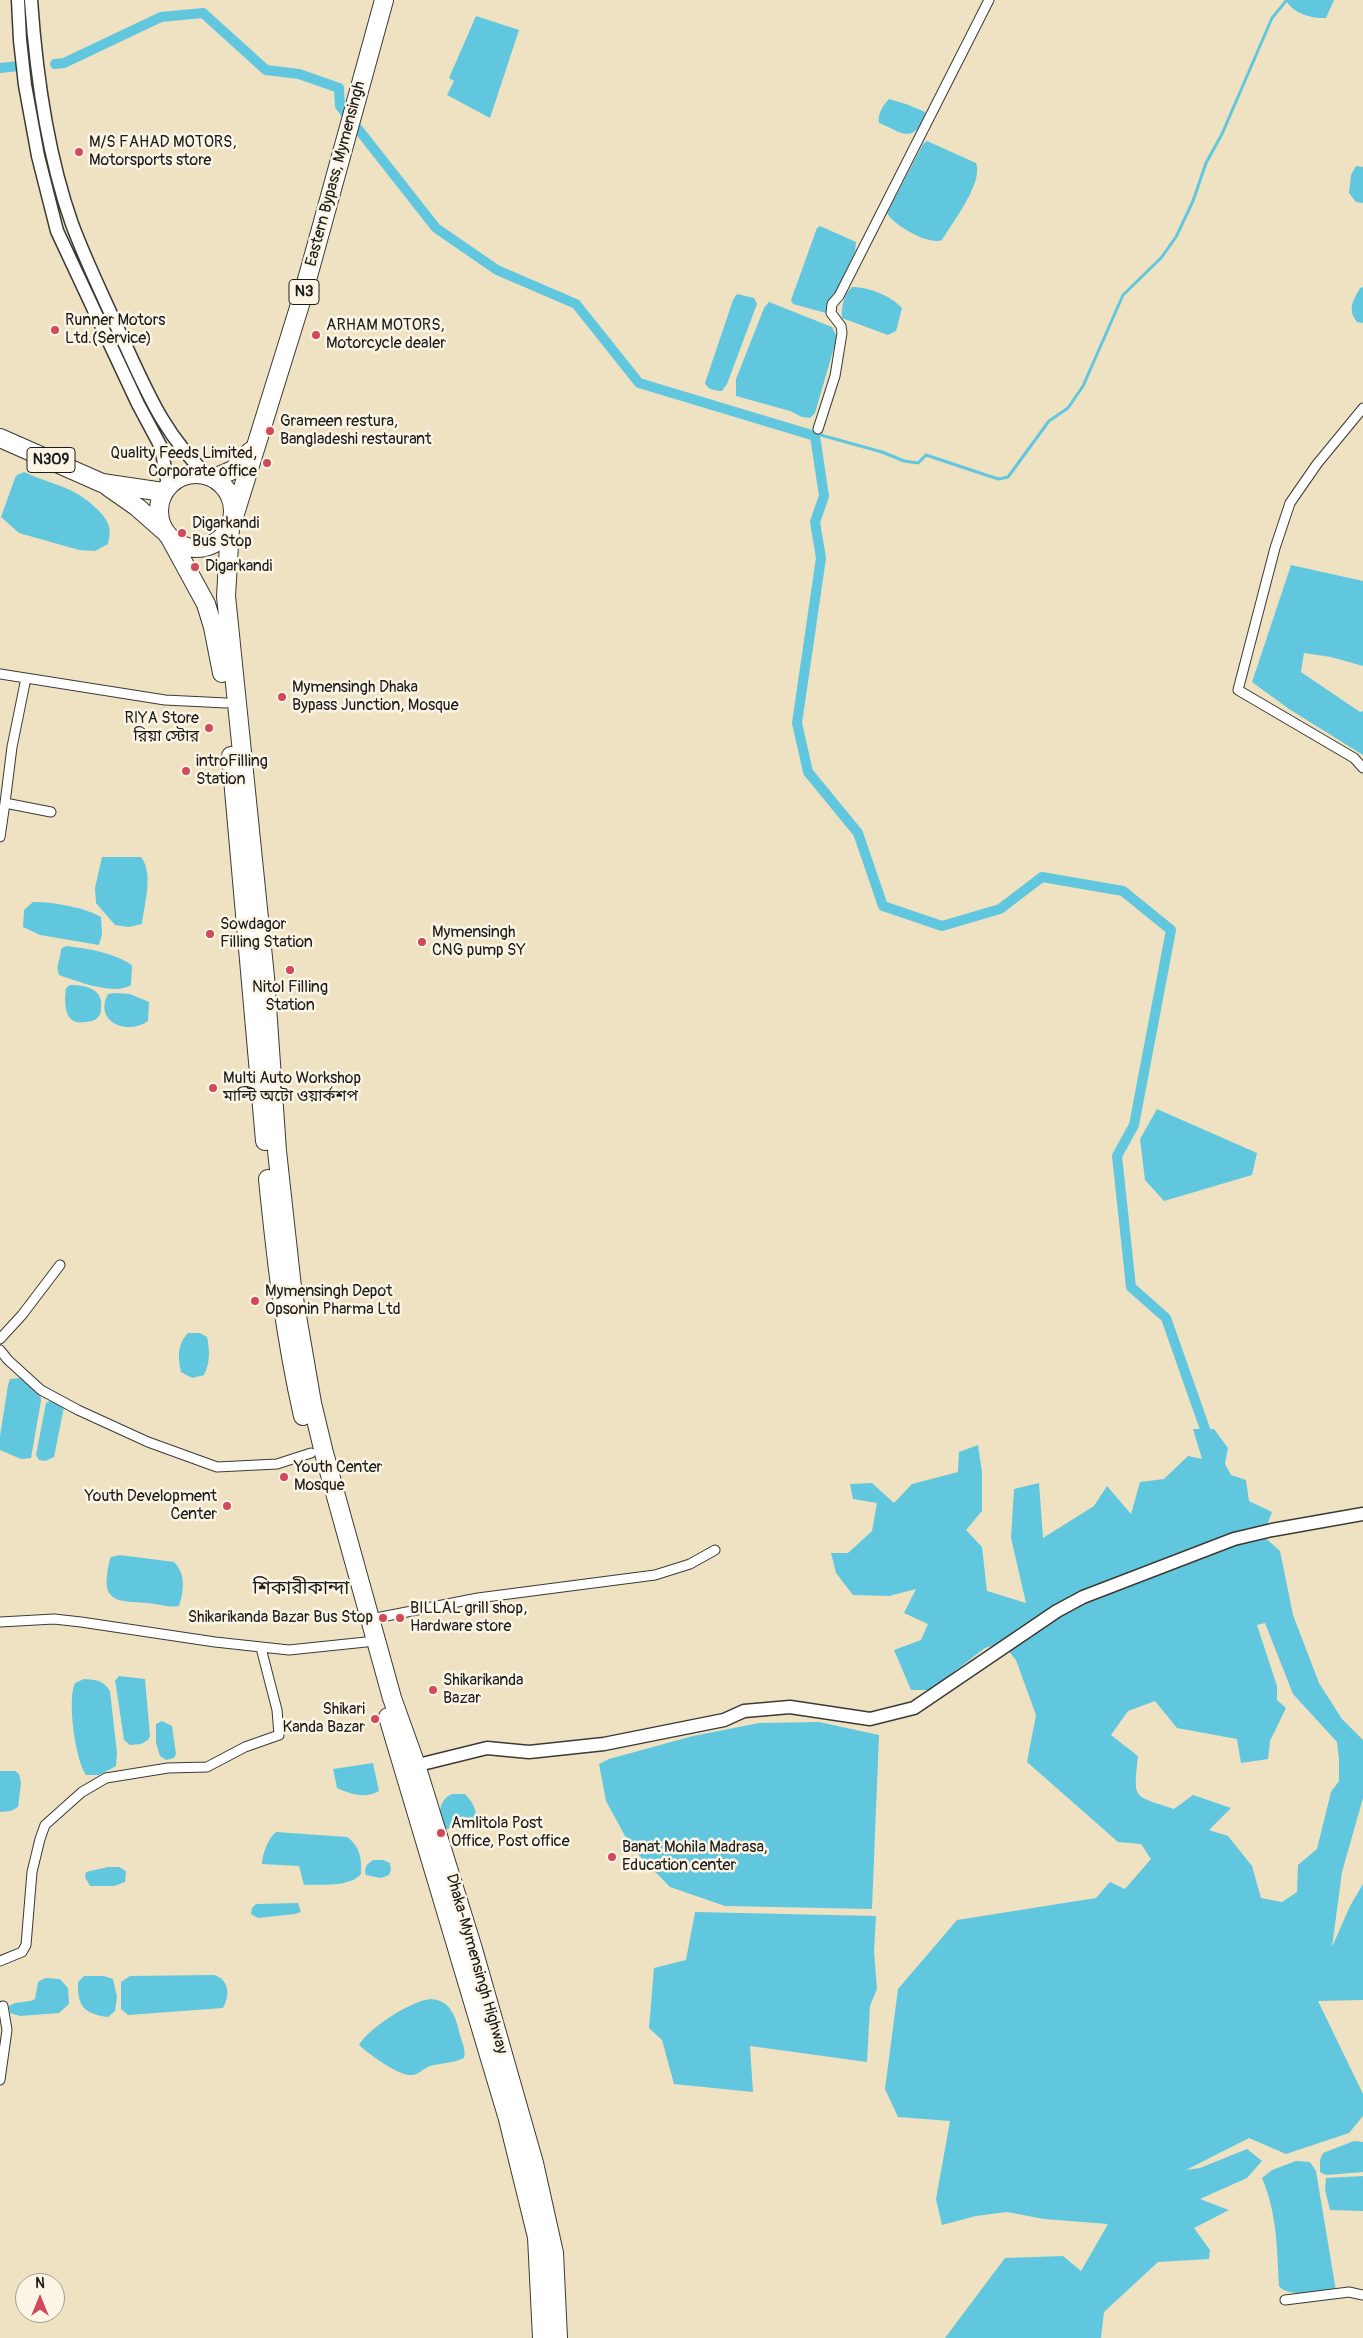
<!DOCTYPE html>
<meta charset="utf-8">
<style>
body{margin:0}
#map{position:relative;width:1363px;height:2338px;overflow:hidden;background:#eee2c2;font-family:Pangolin,sans-serif}
canvas{display:block}
.north{position:absolute;left:15px;top:2273px;width:50px;height:50px;box-sizing:border-box;background:#fcf5e5;border:1px solid #a29e95;border-radius:50%;rotate:0deg;font-size:14px;font-weight:700;line-height:20px;text-align:center;color:#1c1c1c}
.north::after{content:'';display:block;margin:auto;width:18px;height:22px;background:#d1495b;clip-path:polygon(50% 0,100% 100%,50% 72%,0 100%)}
</style>
<div id="map">
<canvas width="1363" height="2338"></canvas>
<div class="north">N</div>
</div>
<script>
const c = document.querySelector('canvas').getContext('2d');
c.lineJoin = 'round';
function paint(path, color) { c.fillStyle = color; c.fill(path, 'evenodd'); }
function stroke(path, color, width, dash) { c.strokeStyle = color; c.lineWidth = width; c.lineCap = dash ? 'butt' : 'round'; c.setLineDash(dash || []); c.stroke(path); }
function drawText(font, color, halo, rows, align = 'center') {
  c.font = font + ' Pangolin,"Noto Sans Bengali",sans-serif'; c.lineWidth = 5; c.setLineDash([]); c.textBaseline = 'middle'; c.strokeStyle = halo; c.fillStyle = color; for (const [text, x, y, turn = 0] of rows) {
    c.save(); c.translate(x, y); c.rotate((+turn || 0) * Math.PI / 180); c.textAlign = isNaN(turn) ? turn : align; if (halo) c.strokeText(text, 0, 0); c.fillText(text, 0, 0); c.restore();
  }
}
paint(new Path2D(`
 M1286 0H1334L1326 18C1312 19 1292 13 1286 0Z
 M476 16 519 30 490 118 447 95 454 81 449 78Z
 M889 99 906 104 925 112C925 118 922 122 919 127 908 142 893 128 879 123 877 115 883 105 889 99Z
 M927 141 976 163C984 182 952 223 942 240 930 246 893 225 887 213L923 144Z
 M1356 166 1363 167V203L1356 202 1349 193 1351 175Z
 M820 226 856 242 855 252 826 313 793 304 791 300 817 228Z
 M852 287C869 287 891 296 902 308L896 331 888 335 842 318C841 307 844 294 852 287Z
 M1363 287V323L1357 322C1347 309 1353 301 1360 288Z
 M737 294 754 298 757 304 727 384 722 391C715 391 707 389 705 383L733 300Z
 M769 302 832 327 837 337 835 344 815 413 810 418 802 417 790 411 736 396V379L764 308Z
 M24 472C52 485 74 486 97 509 109 521 112 528 108 544L95 551 79 550 19 533 1 517 15 478 17 475Z
 M1291 565 1363 581V666L1331 657 1304 653 1301 672 1360 712 1363 711V755L1289 709 1252 682Z
 M102 857H141C154 873 144 905 142 924L129 927 115 925 96 903 95 888Z
 M33 902C50 901 87 908 101 917L102 934 99 945 40 935 23 927 24 910Z
 M66 946C87 948 114 953 132 965L131 985C114 996 77 981 59 975 55 966 61 958 61 949Z
 M70 985C86 985 104 989 101 1009 101 1013 100 1016 96 1019 94 1021 88 1022 85 1022 64 1026 64 1003 66 988Z
 M114 993 130 994 149 1002 148 1021C128 1036 93 1022 108 994Z
 M1157 1109 1257 1153 1252 1175 1164 1201 1145 1180 1140 1139Z
 M188 1333H200L207 1337C210 1351 210 1363 204 1375L192 1378 181 1372C178 1357 177 1345 188 1333Z
 M20 1378 40 1391 41 1401 31 1458 21 1459 0 1450V1436L8 1385 10 1379Z
 M50 1401 64 1407 54 1457 45 1461 39 1460 36 1455 46 1403Z
 M1193 1429H1214L1228 1448 1225 1464 1231 1475 1246 1480 1249 1501 1272 1512 1263 1536 1280 1551 1293 1615 1319 1683 1342 1719 1363 1740V1798L1342 1872 1332 1947 1350 1906 1363 1884V2000L1318 2001 1363 2094V2116L1349 2133 1286 2154 1249 2138 1186 2170 1200 2168 1247 2149 1262 2161 1247 2178 1200 2199 1229 2210 1194 2228 1210 2250 1209 2259 1158 2262 1104 2312 1101 2338H945L1005 2258 1063 2256 1081 2271 1108 2224 1044 2219 1007 2212 976 2216 942 2225 936 2199 950 2121 898 2117 885 2089 898 1989 957 1920 1096 1898 1110 1882 1125 1889 1151 1859 1141 1844 1118 1842 1027 1762 1036 1715 1016 1660 1006 1648 995 1645 985 1648 930 1690H911L894 1650 921 1640 928 1624 904 1613 916 1589 889 1596 853 1595 836 1573 831 1553H848L872 1531 877 1503 853 1499 850 1484 872 1483 894 1503 912 1484 958 1472 959 1452 978 1445 982 1472V1511L966 1530 982 1547 987 1591 1026 1603 1011 1538 1014 1489 1039 1483 1043 1538 1094 1506 1107 1486 1131 1514 1140 1482 1164 1479 1188 1456 1202 1459ZM1265 1623 1293 1694 1337 1742 1339 1759V1781L1331 1792 1317 1849 1298 1865 1297 1892 1282 1902 1261 1898 1252 1866 1228 1836 1209 1830 1231 1808 1193 1795 1174 1809C1133 1795 1133 1801 1138 1756L1111 1735 1128 1711 1155 1701 1177 1728 1237 1739 1241 1763 1268 1759 1270 1741 1286 1708 1277 1700V1686L1257 1625Z
 M120 1555 174 1562C186 1574 184 1591 179 1606 168 1608 160 1604 148 1603 127 1601 103 1605 107 1576 108 1569 108 1564 111 1557Z
 M119 1676 145 1679 150 1736 148 1740 141 1744 130 1745 124 1740 116 1686 115 1681Z
 M84 1679C96 1680 103 1680 110 1691L117 1753 116 1766 99 1775H86C75 1759 67 1699 75 1683Z
 M162 1721 172 1726 176 1754 174 1758 166 1760 160 1756 156 1743V1724Z
 M819 1722 879 1735 872 1909 725 1906 670 1887 631 1847 606 1801 599 1764 609 1759 693 1736 759 1723Z
 M373 1763 379 1791C364 1799 351 1794 337 1788L333 1769Z
 M0 1771H15L19 1774 21 1783 18 1807 11 1811 0 1812Z
 M452 1794H465C473 1802 480 1814 473 1825L445 1829C437 1818 438 1800 452 1794Z
 M276 1832 347 1837C360 1846 362 1859 361 1874 349 1888 320 1884 304 1885L299 1866 262 1864C262 1855 268 1838 276 1832Z
 M373 1860H383L390 1863 391 1870 389 1875 381 1878 366 1875C364 1867 366 1865 373 1860Z
 M108 1867H119L126 1871 125 1882 114 1886H90L85 1877 86 1872Z
 M298 1903 301 1912 295 1914 258 1918 251 1914 252 1908 256 1904Z
 M695 1912 876 1916 874 1952 877 1989 870 2006 867 2062 750 2046 753 2092 674 2084 662 2040 649 2028 654 1968 686 1960Z
 M214 1975C230 1980 230 1996 223 2008L128 2015 121 2009V1982L130 1976Z
 M84 1976H104L113 1979 117 1997 115 2011 108 2017C85 2014 77 2007 78 1982Z
 M45 1978 60 1979 68 1988 69 2004 59 2013 20 2016 10 2013 9 2006C17 2000 26 2004 35 1999L38 1982Z
 M431 1999C451 2000 456 2018 460 2035 462 2043 466 2049 464 2058 453 2063 442 2063 430 2066 424 2068 419 2074 413 2075 399 2077 369 2054 359 2045 369 2028 410 2001 431 1999Z
 M1354 2141 1363 2142V2172L1326 2175 1320 2172V2160L1323 2153Z
 M1296 2161 1310 2162 1316 2171 1336 2291C1322 2292 1287 2298 1279 2286 1277 2249 1277 2213 1262 2178L1272 2170Z
 M1363 2176V2211L1330 2210 1325 2190 1326 2178Z`), '#61c7de');
stroke(new Path2D(`
 M815 436 817 434 882 452 904 461 918 463 926 455 989 476 999 479 1008 477 1049 421 1068 408 1083 386 1123 295 1161 258 1176 237 1193 201 1206 163 1222 134 1272 18 1286 1`), '#61c7de', 3);
stroke(new Path2D(`
 M55 64 64 63 161 17 203 13 266 70 299 74 339 88 340 106 436 228 497 270 576 304 639 383 815 436 824 496 815 522 821 558 797 723 808 772 858 833 883 906 942 926 1000 909 1042 877 1123 891 1171 930 1134 1125 1117 1156 1131 1287 1166 1318 1205 1429
 M0 68 19 66`), '#61c7de', 10);
const street = new Path2D(`
 M1363 408 1317 464 1290 503 1275 548 1238 690 1354 758 1363 768
 M818 429 835 376 842 333 841 326 831 313 832 304 839 296 989 0
 M0 674 165 700 226 703
 M26 678 12 747 5 803 51 812
 M0 837 5 803
 M0 1339 22 1315 60 1265
 M0 1350 8 1360 41 1390 78 1410 148 1442 217 1467 277 1464 311 1453
 M371 1619 478 1598 655 1575 690 1564 715 1550
 M0 1622 54 1619 81 1622 215 1642 289 1650 366 1642
 M0 1961 22 1952 26 1945 32 1872 40 1839 45 1825 82 1792 106 1778 168 1768 207 1767 245 1747 279 1735 277 1710 261 1648
 M0 2080 7 2030 3 2006
 M1285 2300 1349 2292 1363 2295`);
const secondary = new Path2D(`
 M18 0 20 40 25 85 38 156 57 231 138 404 161 447 168 485
 M31 0C36 72 48 156 72 224 87 264 106 303 124 342 148 394 165 436 208 476
 M410 1767 487 1748 529 1752 604 1744 724 1720 744 1711 790 1707 870 1719 914 1708 1057 1611 1083 1597 1234 1539 1272 1530 1363 1514`);
const highway = new Path2D(`
 M0 438 102 483 163 492
 M159 511a37 37 0 1 1 74 0a37 37 0 1 1-74 0Z
 M214 478 233 470 251 451
 M107 486 137 507 163 530
 M233 520 302 298 384 0
 M230 528 226 596 265 977 277 1151 292 1287 312 1403 324 1453 392 1698 416 1765 473 1949 534 2163 554 2253 558 2338
 M170 538 206 604 213 627 222 673
 M231 756 265 1141
 M268 1179C276 1259 285 1337 303 1416
 M388 1717 508 2119 537 2237 542 2338`);
stroke(street, '#3c3a35', 11);
stroke(secondary, '#3c3a35', 15);
stroke(highway, '#3c3a35', 20);
stroke(street, '#fff', 9);
stroke(secondary, '#fff', 12);
stroke(highway, '#fff', 18);
for (const [x, y, r, color] of [
 [79,152,5,"#d1495b"],
 [55,330,5,"#d1495b"],
 [316,335,5,"#d1495b"],
 [270,431,5,"#d1495b"],
 [267,463,5,"#d1495b"],
 [182,533,5,"#d1495b"],
 [195,567,5,"#d1495b"],
 [282,697,5,"#d1495b"],
 [209,728,5,"#d1495b"],
 [186,771,5,"#d1495b"],
 [210,934,5,"#d1495b"],
 [422,942,5,"#d1495b"],
 [290,970,5,"#d1495b"],
 [213,1088,5,"#d1495b"],
 [255,1301,5,"#d1495b"],
 [284,1477,5,"#d1495b"],
 [227,1506,5,"#d1495b"],
 [383,1618,5,"#d1495b"],
 [400,1618,5,"#d1495b"],
 [433,1690,5,"#d1495b"],
 [375,1719,5,"#d1495b"],
 [441,1833,5,"#d1495b"],
 [612,1857,5,"#d1495b"]
]) { const dot = new Path2D(); dot.arc(x, y, r, 0, 2 * Math.PI); c.fillStyle = color; c.fill(dot); stroke(dot, '#fcf5e5', 2); }
for (const [x, y, w] of [
 [304,292,30],
 [51,460,48]
]) { const box = new Path2D(); box.roundRect(x - w / 2, y - 12.5, w, 25, 4); c.fillStyle = '#fcf5e5'; c.fill(box); stroke(box, '#1c1c1c', 1); }
drawText('bold 15px', '#1c1c1c', null, [
 ["N3",304,292],
 ["N309",51,460]
]);
drawText('16px', '#1c1c1c', '#fcf5e5', [
 ["M/S FAHAD MOTORS,",89,143],
 ["Motorsports store",89,161],
 ["Runner Motors",65,321],
 ["Ltd.(Service)",65,339],
 ["ARHAM MOTORS,",326,326],
 ["Motorcycle dealer",326,344],
 ["Grameen restura,",280,422],
 ["Bangladeshi restaurant",280,440],
 ["Quality Feeds Limited,",257,454,"right"],
 ["Corporate office",257,472,"right"],
 ["Digarkandi",192,524],
 ["Bus Stop",192,542],
 ["Digarkandi",205,567],
 ["Mymensingh Dhaka",292,688],
 ["Bypass Junction, Mosque",292,706],
 ["RIYA Store",199,719,"right"],
 ["রিয়া স্টোর",199,737,"right"],
 ["introFilling",196,762],
 ["Station",196,780],
 ["Sowdagor",220,925],
 ["Filling Station",220,943],
 ["Mymensingh",432,933],
 ["CNG pump SY",432,951],
 ["Nitol Filling",290,988,"center"],
 ["Station",290,1006,"center"],
 ["Multi Auto Workshop",223,1079],
 ["মাল্টি অটো ওয়ার্কশপ",223,1097],
 ["Mymensingh Depot",265,1292],
 ["Opsonin Pharma Ltd",265,1310],
 ["Youth Center",294,1468],
 ["Mosque",294,1486],
 ["Youth Development",217,1497,"right"],
 ["Center",217,1515,"right"],
 ["BILLAL grill shop,",410,1609],
 ["Hardware store",410,1627],
 ["Shikarikanda Bazar Bus Stop",373,1618,"right"],
 ["Shikarikanda",443,1681],
 ["Bazar",443,1699],
 ["Shikari",365,1710,"right"],
 ["Kanda Bazar",365,1728,"right"],
 ["Amlitola Post",451,1824],
 ["Office, Post office",451,1842],
 ["Banat Mohila Madrasa,",622,1848],
 ["Education center",622,1866]
], 'left');
drawText('16px', '#1c1c1c', '#fcf5e5', [
 ["Eastern Bypass, Mymensingh",336,174,-75],
 ["Dhaka-Mymensingh Highway",476,1964,74]
]);
drawText('19px', '#1c1c1c', '#fcf5e5', [
 ["শিকারীকান্দা",301,1589]
]);
</script>
